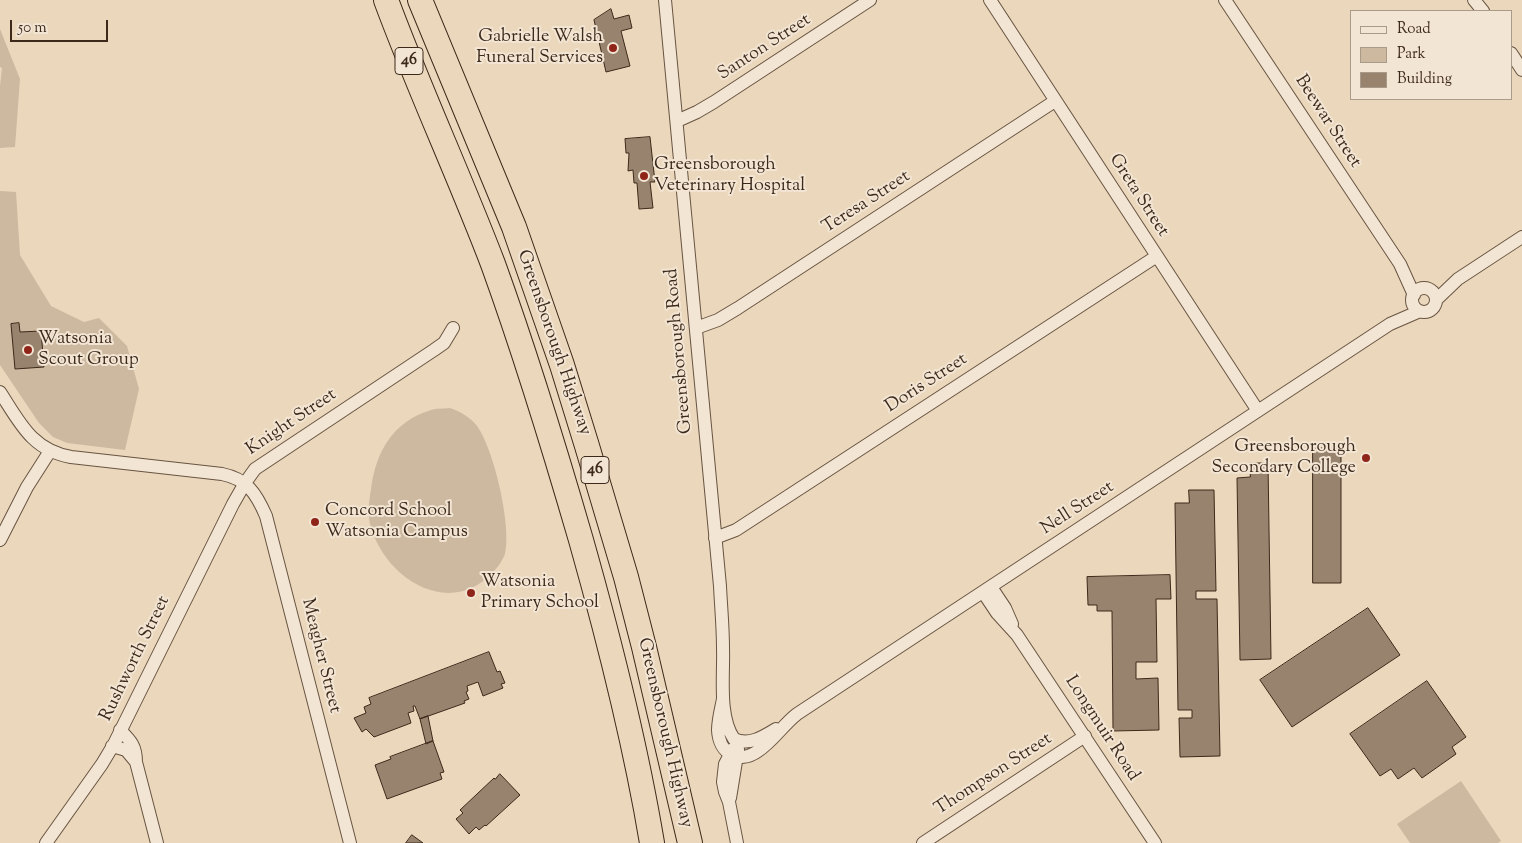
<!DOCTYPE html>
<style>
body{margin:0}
#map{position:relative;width:1522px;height:843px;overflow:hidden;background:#ebd7bb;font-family:"Sorts Mill Goudy",serif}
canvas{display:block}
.legend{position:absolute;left:1350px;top:10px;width:162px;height:90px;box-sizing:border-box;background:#f2e5d3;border:1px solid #aa9a89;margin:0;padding:6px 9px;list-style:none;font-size:15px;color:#3d291a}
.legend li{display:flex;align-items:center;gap:10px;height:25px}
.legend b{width:25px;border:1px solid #aa9a89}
.scale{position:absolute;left:10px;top:20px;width:98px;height:22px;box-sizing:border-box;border:2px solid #3d291a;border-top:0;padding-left:6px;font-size:15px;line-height:18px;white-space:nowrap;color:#3d291a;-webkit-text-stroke:4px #f2e5d3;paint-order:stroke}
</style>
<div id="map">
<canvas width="1522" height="843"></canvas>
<ul class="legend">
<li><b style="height:6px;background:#f2e5d3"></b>Road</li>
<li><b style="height:14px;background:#cdb9a0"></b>Park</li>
<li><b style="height:14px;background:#97836e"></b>Building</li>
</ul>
<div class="scale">50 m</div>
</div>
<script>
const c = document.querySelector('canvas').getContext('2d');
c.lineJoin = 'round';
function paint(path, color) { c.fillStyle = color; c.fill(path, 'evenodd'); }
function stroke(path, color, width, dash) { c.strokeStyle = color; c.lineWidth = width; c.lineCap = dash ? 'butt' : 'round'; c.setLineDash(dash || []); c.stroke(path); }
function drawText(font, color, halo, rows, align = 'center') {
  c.font = font + ' "Sorts Mill Goudy",serif'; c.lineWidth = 4; c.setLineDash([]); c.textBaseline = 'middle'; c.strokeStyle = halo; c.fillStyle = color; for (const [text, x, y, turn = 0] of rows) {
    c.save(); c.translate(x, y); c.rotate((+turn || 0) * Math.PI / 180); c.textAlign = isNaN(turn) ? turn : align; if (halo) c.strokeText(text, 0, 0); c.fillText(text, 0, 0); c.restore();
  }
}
paint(new Path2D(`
 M0 29 20 79 15 147 0 148V86L2 68 0 67Z
 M0 191 16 192 20 255 51 306 84 322 99 318 127 346 139 389 125 450 67 443 53 437 39 423 0 365Z
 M450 408C461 412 470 417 477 426 494 449 512 527 505 554 503 559 499 566 495 570 452 620 386 580 371 527 367 515 369 502 371 489 376 452 392 422 431 410 436 408 443 409 450 408Z
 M1461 781 1501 841 1498 843H1410L1397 824Z`), '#cdb9a0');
const building = new Path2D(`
 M611 9 614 19 629 15 632 28 621 31 630 66 606 72 594 20Z
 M650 137 655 182H650L653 208 639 209 637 183H634L633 170 628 171 629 153H626L625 139Z
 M19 323 20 332 41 331 44 367 15 369 11 324Z
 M1313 448H1341V583H1313Z
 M1250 463H1268L1271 659 1240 660 1237 478 1250 477Z
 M1189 490H1214L1216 591H1196V599H1217L1220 756 1180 757 1179 718H1192V710H1178L1175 503H1189Z
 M1170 575 1171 599H1156L1157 662H1136V679L1158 678 1159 730 1113 731 1112 611H1097V605H1088L1087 577Z
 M1368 608 1400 655 1292 727 1260 680Z
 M489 652 497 672 500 671 505 683 501 684 503 688 483 696 478 682 467 686 468 691 466 692 469 699 464 701 465 703 420 719 415 706H413L414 711 408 713 411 723 374 737 366 729 362 732 354 718 366 713 364 707 371 704 369 698Z
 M1427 681 1466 737 1452 747 1456 754 1422 778 1414 768 1398 779 1391 769 1380 776 1350 734Z
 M428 716 433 741 426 744 420 719Z
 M433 741 444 772 440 773 442 779 387 799 375 765 391 759 390 757Z
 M500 774 520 795 486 826 485 825 479 830 476 827 469 834 456 819 463 813 460 810 494 778 495 779Z
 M412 835 423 843H406Z`);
paint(building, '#97836e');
stroke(building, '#3d291a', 1);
const street = new Path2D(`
 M665 0 720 586C721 607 723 627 723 648 724 675 718 716 734 739 749 746 763 737 776 729
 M990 0 1258 411
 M1225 0 1400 264 1414 295
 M1474 0 1483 11
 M1511 53 1522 70
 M677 121 697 112 714 102 870 0
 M1412 300a12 12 0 1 1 24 0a12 12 0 1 1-24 0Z
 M1436 300 1458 279 1522 237
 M696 328 718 320 738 308 1055 101
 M0 392C20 423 32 450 71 457L222 474C247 479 256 493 266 516L350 843
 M715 538 736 530 1157 256
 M0 540 27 487 50 451
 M991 587 1005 608 1012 624
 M983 592 997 613 1017 635 1155 843
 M723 699C721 709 718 720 718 730 719 753 738 765 758 751 773 741 783 725 797 714L1390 324 1420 311
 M120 730C131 741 136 746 136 762L157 843
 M112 746 126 750 136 762
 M733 749 725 764 723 782 725 792 729 802 737 843
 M730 798 738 749
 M46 843 102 764 114 744 233 504 245 483 255 469 434 350 444 343 453 328
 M923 843 1085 736`);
const highway = new Path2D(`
 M386 0C419 89 459 175 493 264 526 355 554 447 581 540 609 639 635 741 652 843
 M420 0 514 227 562 365 587 446 626 577 644 647 690 843`);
stroke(street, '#685442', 14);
stroke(highway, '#3d291a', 26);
stroke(street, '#f2e5d3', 12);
stroke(highway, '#ebd7bb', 24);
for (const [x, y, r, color] of [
 [613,48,5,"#8f2418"],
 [644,176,5,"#8f2418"],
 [28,350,5,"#8f2418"],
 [1366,458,5,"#8f2418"],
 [315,522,5,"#8f2418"],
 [471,593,5,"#8f2418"]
]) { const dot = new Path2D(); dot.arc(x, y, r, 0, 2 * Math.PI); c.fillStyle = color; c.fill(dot); stroke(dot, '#f2e5d3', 2); }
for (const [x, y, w] of [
 [409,61,28],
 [595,470,28]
]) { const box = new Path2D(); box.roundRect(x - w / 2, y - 13.5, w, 27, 4); c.fillStyle = '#f2e5d3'; c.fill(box); stroke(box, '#3d291a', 1); }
drawText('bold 16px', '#3d291a', null, [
 ["46",409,61],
 ["46",595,470]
]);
drawText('18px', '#3d291a', '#f2e5d3', [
 ["Gabrielle Walsh",603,38,"right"],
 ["Funeral Services",603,59,"right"],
 ["Greensborough",654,166],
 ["Veterinary Hospital",654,187],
 ["Watsonia",38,340],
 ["Scout Group",38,361],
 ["Greensborough",1356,448,"right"],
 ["Secondary College",1356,469,"right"],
 ["Concord School",325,512],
 ["Watsonia Campus",325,533],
 ["Watsonia",481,583],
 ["Primary School",481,604]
], 'left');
drawText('18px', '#3d291a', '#f2e5d3', [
 ["Santon Street",765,48,-33],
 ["Beewar Street",1327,122,57],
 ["Greta Street",1138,196,57],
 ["Teresa Street",867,203,-33],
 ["Greensborough Highway",553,343,71],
 ["Greensborough Road",680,351,-95],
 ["Doris Street",927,384,-33],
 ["Knight Street",292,423,-34],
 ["Nell Street",1078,509,-33],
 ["Meagher Street",320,656,76],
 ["Rushworth Street",136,659,-64],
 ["Longmuir Road",1101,729,57],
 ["Greensborough Highway",664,733,77],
 ["Thompson Street",994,775,-33]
]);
</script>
